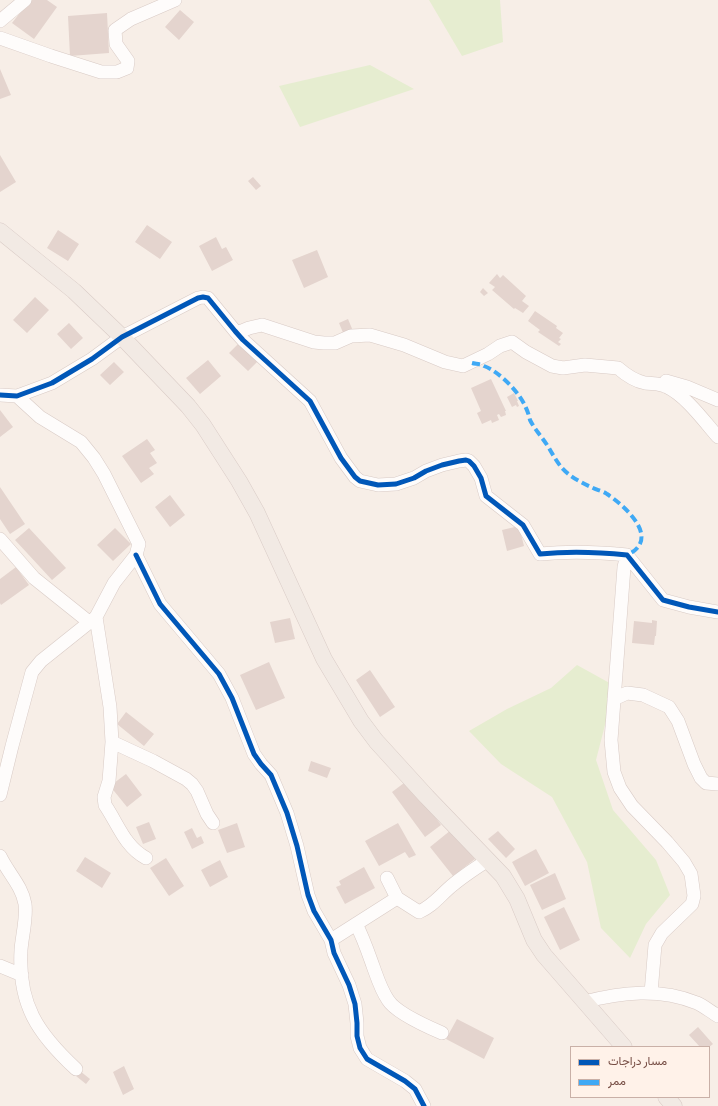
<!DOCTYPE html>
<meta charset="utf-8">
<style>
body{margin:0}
#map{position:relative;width:718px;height:1106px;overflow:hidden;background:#f7eee7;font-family:"Alegreya Sans",Vazirmatn,sans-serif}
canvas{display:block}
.legend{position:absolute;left:570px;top:1046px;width:140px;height:52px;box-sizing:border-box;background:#fff2e9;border:1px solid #c9b0a7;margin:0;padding:5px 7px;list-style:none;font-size:12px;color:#774e45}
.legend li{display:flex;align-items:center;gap:8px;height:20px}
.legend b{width:20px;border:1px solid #c9b0a7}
</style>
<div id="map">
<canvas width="718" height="1106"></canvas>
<ul class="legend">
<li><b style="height:5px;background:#0057b8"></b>مسار دراجات</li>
<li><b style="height:5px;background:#3fa9f5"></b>ممر</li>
</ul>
</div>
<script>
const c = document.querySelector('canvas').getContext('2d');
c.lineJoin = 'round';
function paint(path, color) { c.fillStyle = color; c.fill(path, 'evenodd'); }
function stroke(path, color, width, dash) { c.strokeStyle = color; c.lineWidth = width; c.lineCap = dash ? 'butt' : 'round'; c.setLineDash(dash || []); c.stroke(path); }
paint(new Path2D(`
 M429 0H500L503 42 462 56Z
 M370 65 414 89 300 127 279 86Z
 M577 665 615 686 596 760 613 810 656 860 670 895 646 924 630 958 601 928 587 862 552 797 501 764 469 731 507 709 551 688Z`), '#e6edd0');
paint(new Path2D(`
 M30 0H47L57 7 34 39 12 23Z
 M180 10 194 22 179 40 165 27Z
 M107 13 109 53 70 56 68 16Z
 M0 69 11 95 0 99Z
 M0 155 16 182 0 192Z
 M253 177 261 186 256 190 248 181Z
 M147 225 172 242 160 259 135 242Z
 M58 230 79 244 68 261 47 248Z
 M216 237 222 249 226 247 233 260 212 271 199 246Z
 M317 250 328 277 304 288 292 260Z
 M497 274 500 278 503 275 526 296 522 301 529 306 523 313 515 308 514 309 492 290 495 287 489 283Z
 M483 288 488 293 484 296 480 292Z
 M35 297 49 310 27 333 13 320Z
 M535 311 557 326 556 328 563 333 559 338 561 339 558 342 561 344 559 346 538 332 540 330 528 321Z
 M348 319 353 331 344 335 339 323Z
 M69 323 83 338 71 349 57 334Z
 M239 343 258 361 248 371 229 353Z
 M208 360 221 376 200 394 186 378Z
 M114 362 124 372 110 385 100 375Z
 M491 379 506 411H505L506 415 501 417 499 414 497 415 499 420 492 423 491 420 482 424 477 413 481 411 471 388Z
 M514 393 518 401H517L519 406 517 407 516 405 512 407 507 397Z
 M0 410 13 427 0 437Z
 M147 439 155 450 150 453 157 463 149 468 154 474 141 483 122 456Z
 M0 487 25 524 10 534 0 519Z
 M170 495 185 515 170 527 155 507Z
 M519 526 524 546 507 551 502 530Z
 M29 528 66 568 52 580 15 540Z
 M115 528 131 544 113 561 97 545Z
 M16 567 29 585 1 605 0 603V579Z
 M290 618 295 639 275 643 270 622Z
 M652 620 657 621 656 636H655L654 645 632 643 634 621 652 623Z
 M269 662 285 698 256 710 240 675Z
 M370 670 395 707 380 717 356 680Z
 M126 712 154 734 144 746 117 724Z
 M311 761 331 768 327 778 308 771Z
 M126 774 142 795 127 807 110 786Z
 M408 780 441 825 425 837 392 792Z
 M149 822 156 839 143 844 136 827Z
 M237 823 245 847 227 853 218 830Z
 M398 823 416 855 409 858 405 852 379 866 365 841Z
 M192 828 197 838 201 836 204 843 192 849 184 832Z
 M451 830 475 859 453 876 430 847Z
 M498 831 515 849 506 858 488 839Z
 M536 849 549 873 525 886 512 862Z
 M85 857 111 873 102 888 76 871Z
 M166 858 184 886 169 896 150 868Z
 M220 860 228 877 210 887 201 870Z
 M364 867 375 888 345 904 336 887 341 885 339 881Z
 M555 873 566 899 542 910 530 885Z
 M564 907 580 940 560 950 544 917Z
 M457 1019 494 1038 484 1059 446 1039Z
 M698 1027 713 1044 709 1047H700L689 1035Z
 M124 1066 134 1089 123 1095 113 1072Z
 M80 1071 90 1079 86 1084 76 1076Z`), '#e4d4ce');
const minor = new Path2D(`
 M0 21 25 0
 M0 38 51 56 101 72H117L127 68 128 61 116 44 115 30 131 19 175 0
 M237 333 249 328 262 325 314 342 324 343H335L351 336 370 335 404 345 445 362 463 366 488 354 500 346 512 342 526 352 552 366 563 368 585 365 618 368C626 375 635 381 645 383 653 384 660 383 667 387 686 396 704 421 718 437
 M666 381 687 387 718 400
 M0 395 17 396 52 383 92 359 122 337 198 298 203 297 208 298 235 331 243 340 310 401 341 458 355 477 360 481 378 485 396 484 414 478 426 471 442 465 459 461 466 460 469 461 474 466 481 478 486 496 523 525 540 554C569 551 598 552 627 555L663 600 689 607 718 612
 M0 539 34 578 89 622
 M136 555 160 604 219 674 232 698 254 754 261 764 271 775 287 813 297 846 308 895 314 911 331 940 334 953 349 985 355 1004 357 1023V1036L360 1048 367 1059 405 1081 415 1089 424 1106
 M627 555 624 567 611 740 614 772 620 788 632 806 667 842 684 862 691 874 694 896 692 904 662 933 655 945 651 993
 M96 617 110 707 112 742 109 781 104 797 105 805C118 824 125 847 146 858
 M614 699 627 693 643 695 669 707 678 721 694 764 701 778 706 783 718 784
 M112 742 153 761 186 779 192 784 197 791 207 814 213 823
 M0 795 12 746 32 672 41 661 96 617 114 583 136 555 139 544 104 474 94 458 81 442 40 417 17 396
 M0 856C8 873 22 886 25 904 27 918 22 936 21 950 18 1004 37 1033 76 1069
 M387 878 397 898 419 912C432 906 437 899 448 889 460 878 474 869 488 860
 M356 924C363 937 368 952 373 966 377 977 381 990 388 1000 396 1013 428 1027 442 1033
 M331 940 397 898
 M0 966 22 975
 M584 1002C622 992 659 988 697 1003 704 1006 711 1012 718 1016`);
const major = new Path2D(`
 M0 231 74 291 122 337 188 406 203 425 239 481 257 513 324 659 361 721 376 741 427 797 503 876 517 899 534 940 544 955 624 1047
 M666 1097 674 1106`);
stroke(minor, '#d8cac5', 14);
stroke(major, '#d9cbc6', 17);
stroke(minor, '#fefcfb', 13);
stroke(major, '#f2eae4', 16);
stroke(new Path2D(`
 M472 363C476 364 481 364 484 366 500 372 520 393 526 408 528 412 529 416 530 420 535 430 543 438 549 448 553 455 557 462 562 468 570 477 582 483 593 488 597 490 603 491 607 494 625 506 662 539 627 555`), '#3fa9f5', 4, [8, 4]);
stroke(new Path2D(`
 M0 395 17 396 52 383 92 359 122 337 198 298 203 297 208 298 235 331 243 340 310 401 341 458 355 477 360 481 378 485 396 484 414 478 426 471 442 465 459 461 466 460 469 461 474 466 481 478 486 496 523 525 540 554C569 551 598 552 627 555L663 600 689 607 718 612
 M136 555 160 604 219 674 232 698 254 754 261 764 271 775 287 813 297 846 308 895 314 911 331 940 334 953 349 985 355 1004 357 1023V1036L360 1048 367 1059 405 1081 415 1089 424 1106`), '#0057b8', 5);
</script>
